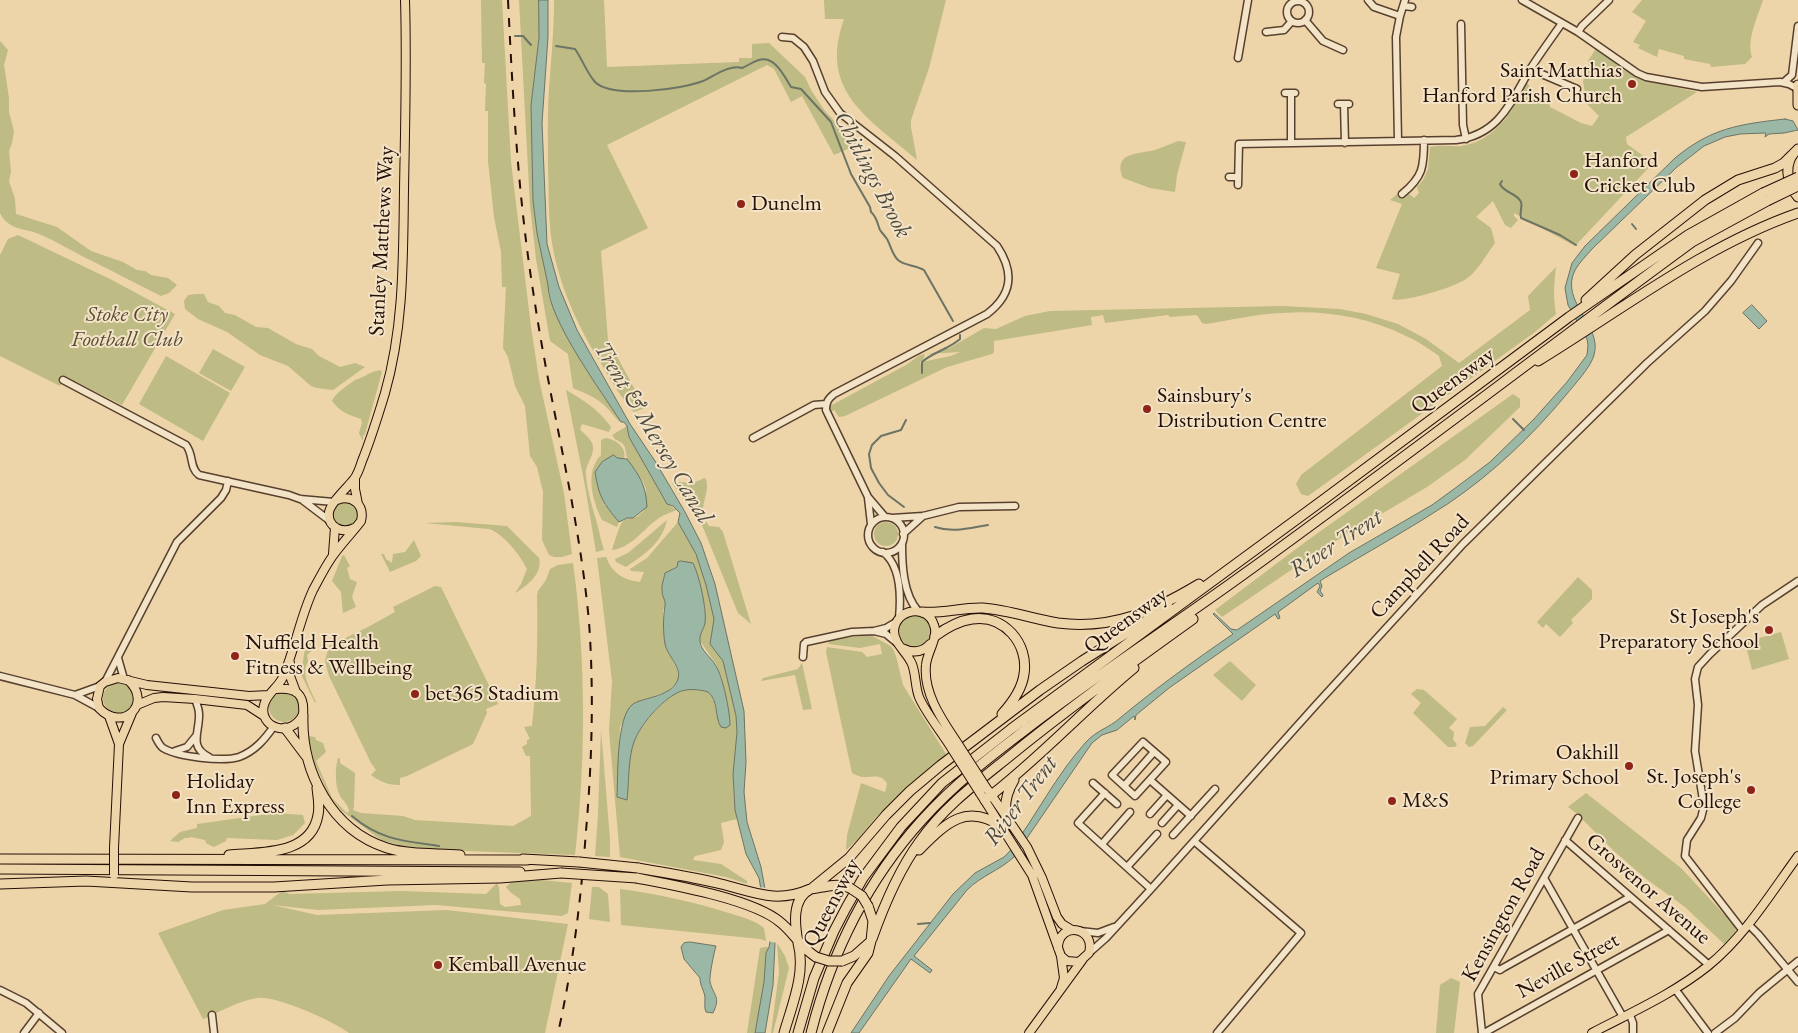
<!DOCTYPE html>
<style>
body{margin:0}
canvas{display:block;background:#edd4a9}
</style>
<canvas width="1798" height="1033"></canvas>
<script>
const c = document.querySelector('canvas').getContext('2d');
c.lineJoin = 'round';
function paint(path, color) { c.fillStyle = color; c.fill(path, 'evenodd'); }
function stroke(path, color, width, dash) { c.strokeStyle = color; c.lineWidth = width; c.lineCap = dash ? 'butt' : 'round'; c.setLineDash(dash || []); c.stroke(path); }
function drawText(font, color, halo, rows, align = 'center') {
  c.font = font + ' "EB Garamond",serif'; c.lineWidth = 4; c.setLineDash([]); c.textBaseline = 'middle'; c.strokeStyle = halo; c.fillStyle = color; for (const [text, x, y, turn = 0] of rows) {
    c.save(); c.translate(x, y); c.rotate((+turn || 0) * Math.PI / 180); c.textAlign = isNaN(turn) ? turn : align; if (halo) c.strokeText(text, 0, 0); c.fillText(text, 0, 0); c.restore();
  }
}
paint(new Path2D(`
 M481 0H502L511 162 531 327 539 379 564 493 572 554 562 557H554L549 555 542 540 543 492 537 467 530 456 525 406 515 386 508 357 503 348 506 287H502L501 252 494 217 488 161V111H485L486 84 484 83 485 63H482Z
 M519 0H539V38L531 105 533 201 537 233 548 285V293L550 300 567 336 583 365 621 422C614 418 612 412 606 407 598 398 584 393 573 388L568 354 550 341 536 259 530 206Z
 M554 0H604L607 67 739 62V58H752V44L769 43 805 77 811 90 825 111 857 145 834 155 802 96 791 102 774 69 767 65 607 145 648 228 601 251 608 340 645 408 634 412C620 397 611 380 600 362 578 327 559 285 552 243 548 218 549 192 548 167 548 137 547 106 550 76 552 50 554 27 554 0Z
 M824 0H946L929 68 911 120V127L917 160C869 118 818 92 844 19H825Z
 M1642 0H1763C1758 16 1746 40 1752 57L1745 64 1711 67 1710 64 1684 59V56L1659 49 1657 57 1638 48 1640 45 1633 42 1646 21 1632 12Z
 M0 41 8 50 4 65 9 98V112L14 131 12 143 9 151 11 172 9 181 15 199 16 214 57 227 91 251 123 262 137 270 145 271 151 275 168 278 177 285 169 293 161 296C136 284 113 271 88 259 72 251 56 241 39 234 24 228 8 230 0 213Z
 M1597 47 1619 67 1643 80 1697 92 1626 137 1627 144 1653 163 1575 246 1514 213V216L1518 220 1511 228 1505 225 1493 201 1476 217 1491 228 1495 243C1486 255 1478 271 1466 279 1455 287 1403 303 1392 299L1400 274 1376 268 1402 204 1390 200 1397 194 1405 198 1409 194 1414 198 1419 193 1417 187 1423 180 1428 169 1430 147C1440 144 1451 147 1461 146 1496 141 1512 111 1527 83L1538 97 1550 105V107L1581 123 1592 126 1599 116 1588 105 1586 99 1583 81 1589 67 1588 61Z
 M1178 141 1186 142 1177 175 1175 192 1150 188 1123 178C1112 152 1139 154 1155 150 1163 147 1171 144 1178 141Z
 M18 235 112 280 175 314 122 405 65 376 60 386 0 356V255L8 239Z
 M1556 267C1554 283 1553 297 1556 314L1535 332 1308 496 1301 494 1296 484 1301 475 1442 366 1439 356C1429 349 1418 341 1406 336 1368 317 1325 310 1282 313 1257 314 1231 320 1206 324L1202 323 1197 315 1170 317 1168 315 1105 323 1103 315 1091 317 1092 325 994 341V352L992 354 947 367 845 416 839 417 834 410 831 412 826 406 832 405 906 365 920 355 925 354 923 360 920 362 923 372 922 362 951 356 960 352 927 354 937 352 946 347 948 349 984 328 996 329 1025 316 1050 311 1282 306 1340 309 1366 314 1398 324 1426 339 1459 363 1530 310 1528 296Z
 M196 294H204L208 302 219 306 225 313 235 315 256 327 268 328 296 344 312 349 319 356 340 367 355 363 365 367 333 390 317 388 311 386 288 366 260 355 227 332 198 319 185 309 184 301 188 295Z
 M213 349 245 367 231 391 199 373Z
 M166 356 230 393 203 441 139 404Z
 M380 370 382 372 365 434 363 436V441L359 433 362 423 361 419C349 415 340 412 332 401 335 393 347 386 355 380 361 379 369 372 380 370Z
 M566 390C585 401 599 410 611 427L609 432 582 424 580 429C584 434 593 440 593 447 594 457 584 465 586 476 588 498 597 519 601 540L604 550 596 552 585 486Z
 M1513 394 1520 399V407L1465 460 1427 487 1319 551 1222 617 1215 610 1308 540Z
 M627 426 629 437 667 504 677 510C669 513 662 515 655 521 641 532 630 548 612 550 613 547 620 523 623 521 626 518 630 519 634 518 638 517 641 513 644 511L646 489 643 482 627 459 625 447 622 443 615 439 612 435Z
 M606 438C617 440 627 448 624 459L617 458 604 504 619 522 617 527 602 520C593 502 584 472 601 455V440Z
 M704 478 706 479C711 496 695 507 709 526L719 527 723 532 751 624 738 613 695 508 685 502 672 483C683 481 694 485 704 478Z
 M332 515a13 13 0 1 1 26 0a13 13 0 1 1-26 0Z
 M667 520C662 543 645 554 626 567L616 562 615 559 628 553Z
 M874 534a12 12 0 1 1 24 0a12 12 0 1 1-24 0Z
 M455 522 507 526 539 558C543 574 527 586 515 593L521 584 527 569C520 555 504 534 489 529L425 523Z
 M678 522 696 554 706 585 714 619 710 644 723 661 736 716 737 732 733 774 734 800 737 819 721 823 724 842 721 850 695 856 693 860 721 864 747 881V884L726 877 620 857 609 731 612 681 597 558 606 557C612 573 623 580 640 582L644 572 631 571 630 569 647 558ZM694 565 705 608 704 626 700 636V641L716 664 722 678 730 725 721 727C714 716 718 701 708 692 699 689 686 688 677 693 662 701 640 726 634 742 628 758 629 782 627 800L617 796 620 727 633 704 668 691 678 681V672L667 649 664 636 663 610 666 605 661 590 665 573 677 566Z
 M414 540 421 556 416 561 390 572 381 554H384L386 559 392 563 393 554 405 552Z
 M344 555 350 566 347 568 350 579 357 582 352 597 356 607 343 613 341 592 332 581 342 556Z
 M573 563C586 655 586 763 575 855L439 850 406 847 381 840 342 811 329 796 314 761 308 736 315 737 316 740 323 743 326 752 316 761 332 798 347 813 349 811C348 804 342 800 339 794 335 784 335 768 338 758H340V763L355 773 354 807 353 810 361 813 403 816 415 820 513 826 531 816 530 756H526L522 747 527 744V740L530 739 524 727 532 726C537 682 538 639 537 595L538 591 546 580 550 569 558 565Z
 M1578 577 1592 590V599L1571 620 1573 623 1560 637 1546 624 1543 628 1537 622Z
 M435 586 441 587 498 704 486 709 487 713 473 744 407 776 400 778V785C388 785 381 782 371 775L376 770 371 763 329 676 325 661 329 646 368 627 395 612 393 607Z
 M899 631a16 16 0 1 1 32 0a16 16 0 1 1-32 0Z
 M1781 632 1789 659 1752 670 1745 642Z
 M871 635 892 647 896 656 903 685 946 754 877 816 857 840 846 850 847 835 861 783 885 792 887 784C882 774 874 777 864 777 860 777 856 775 852 773L826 652 827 647 862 652 867 657 882 654 880 644 860 648 828 644 829 642 837 639Z
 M310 639 313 642 311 645H315L314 649 307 655 308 662C300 673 311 690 316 702L315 703 301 674 306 642Z
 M1230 661 1256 685 1242 701 1213 675Z
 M802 663 812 709 803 710 795 675 761 681 763 678 798 669Z
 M103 698a15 15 0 1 1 30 0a15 15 0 1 1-30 0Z
 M1417 689 1424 690 1457 719 1449 728 1454 732 1453 740 1457 744 1455 747H1448L1413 713 1421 703 1411 694Z
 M269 707a15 15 0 1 1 30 0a15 15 0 1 1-30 0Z
 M1503 707 1507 710 1473 746 1469 747 1465 743 1470 727 1485 726Z
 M601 730 610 839V857L595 856 598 815Z
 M1586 793 1681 868 1735 926 1736 933 1725 945 1685 907 1645 878 1614 851 1576 813 1568 807Z
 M276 813 303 815 305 823 293 835 277 840 227 838 226 841 214 847 206 843 205 840 191 837 189 838H185L178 842 170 841 180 832 197 828V824Z
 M541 880 572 883 568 913 562 916 436 905 318 910 272 905 317 915 447 910 568 924 545 1033H349C333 1021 276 995 257 998 238 1001 220 1012 203 1019L158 933 223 910 265 904 282 891 290 894 401 891 486 894 497 883 499 888 500 904 505 907 521 905 520 899 510 892 506 887 511 882Z
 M592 887H599L608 894 610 922 589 919Z
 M620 889C658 894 695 902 732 914 742 917 756 921 764 928L766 941 760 939 621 925Z
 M777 943 785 956 789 968 773 1033H771L779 972Z
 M765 947H770L766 953 764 982 755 1033H747L760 948Z
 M1451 978 1460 982 1454 1033H1436L1440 985Z`), '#bebb84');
const water = new Path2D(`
 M539 0H548V37L542 123 547 244 559 287 577 330 630 424 655 461 685 512 701 543 715 584 744 711 746 762 744 792 747 822 761 867 775 943 773 985 765 1033H755L764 982 766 953 769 947 770 942 759 878 746 854 735 810 733 774 737 732 736 716 723 661 710 644 714 619 706 585 696 554 678 522 680 513 673 506 667 504 629 437 627 426 624 422H621C601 391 548 319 548 285L537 233 533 201 531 105 539 38Z
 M1785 119 1793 121 1798 130 1784 133 1769 134 1765 137 1766 133 1740 134 1725 137 1704 146 1677 167 1592 249C1586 256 1579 263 1575 270 1559 302 1603 325 1594 355 1591 367 1574 385 1566 395 1532 436 1493 473 1449 503 1408 530 1364 554 1323 579L1320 581 1322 586 1320 591 1323 595 1322 597 1317 592 1320 586 1318 583 1278 612 1280 618 1278 619 1275 614 1169 688 1136 715 1135 720 1134 716 1117 730 1102 735 1092 743 1014 857C1000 870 981 876 967 890L914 956 932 970 930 973 911 959 859 1033H851L889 976 953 894 975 873 1004 857 1010 851C1036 816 1056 775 1086 742 1097 730 1109 728 1120 718 1156 688 1195 660 1233 634L1213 614 1214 613 1231 629 1237 630 1349 553 1432 505 1454 489 1490 462 1534 419 1567 382 1587 355 1588 345 1587 339 1568 305 1565 288 1572 263 1585 246 1675 158C1711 128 1740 124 1785 119Z
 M1752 305 1767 321 1759 329 1743 313Z
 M614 455 617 458 627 459C640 476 646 486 647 507L633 518H627L619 522C603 503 599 497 595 472L602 462Z
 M681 561 693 563C699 575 707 609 705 623 704 629 699 634 700 641 700 650 712 658 716 666 723 677 730 712 730 725L726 728 721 727C714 716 719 701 708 692 699 689 685 688 677 693 661 701 640 725 634 742 628 758 629 783 627 800L617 797C618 777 616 716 633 704 644 697 672 697 678 679 682 668 667 655 665 644 663 632 663 618 665 606 666 601 662 596 662 591 661 586 664 579 665 573L677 567 678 562Z
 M690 942 716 946C714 952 709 977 710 982 714 997 721 996 713 1013L706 1012C704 1007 705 1004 705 999 705 991 700 987 700 978L684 959 681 947 684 943Z`);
paint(water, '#9ab8a5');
stroke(water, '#6c7465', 1);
paint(new Path2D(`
 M758 887 768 888 777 943 767 941Z`), '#edd4a9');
stroke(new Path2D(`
 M515 36H523L531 45
 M556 46 575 49C582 59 587 73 595 82 612 99 683 89 703 81 714 76 730 64 742 68 747 66 751 63 756 61 774 53 784 76 791 87L801 89 831 122 851 174 870 207 871 212C877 217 877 223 880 230 882 233 885 236 887 239 891 246 892 254 898 260 905 266 916 265 924 270L953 321
 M1502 181 1500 184C1504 193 1517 193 1521 202 1523 207 1519 212 1521 218L1560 235 1576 245
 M1632 224 1636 229
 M922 373V362C933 352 949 349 960 339V335
 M1513 419 1524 430
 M904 507 888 495 879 483 871 468 869 454 872 445 881 436 901 430 906 420
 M935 527C953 533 969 528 988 525
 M352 816C380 840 404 841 439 846
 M918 924 930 923`), '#6c7465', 2);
const minor = new Path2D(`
 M1368 0 1374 7 1400 16
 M1522 0 1578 32 1637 73 1646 77 1702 87 1780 82 1789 84 1798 89
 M1287 12a11 11 0 1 1 22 0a11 11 0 1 1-22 0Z
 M1404 6 1412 7
 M1305 20 1323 41 1343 50
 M1461 24 1463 125 1466 139
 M1266 32 1284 30 1292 21
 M1578 32 1582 26 1609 0
 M782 37 793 38 804 47 813 61 825 92 840 113 895 156 997 246C1015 273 1012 295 987 314L834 394C828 399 826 402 826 410L868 497 885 517
 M1238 58 1248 0
 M1530 69 1577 89
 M1784 82 1792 75 1798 26
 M1285 93H1295
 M1291 93V143
 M1338 104H1349
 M1344 104 1345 143
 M1398 141 1396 37 1400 16 1405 0
 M1229 177H1238
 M1238 185 1239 144 1456 140C1498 135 1510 104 1529 71 1539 55 1551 39 1562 23
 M1402 194C1423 177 1424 167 1424 140
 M63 380 186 445C194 455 189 467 199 475L289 495 300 499 334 502
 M753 438 814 405 826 404
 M868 498 871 524
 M301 499 330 521
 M868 535a18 18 0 1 1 36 0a18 18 0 1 1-36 0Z
 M892 518 923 516 959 507 1015 506
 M903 534 923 516
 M902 543C902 565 903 594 918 611
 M883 552C901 566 901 597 899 618
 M896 622 886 628 874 631 886 634 897 643
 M803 657 804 644 806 642 852 632 874 631
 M118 658 124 679
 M0 676 75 695 99 708
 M105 682 177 542 221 498 226 490 228 481
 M75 695 100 686
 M195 699C197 704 199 709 199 714 200 731 188 747 209 757
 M156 738C158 742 160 746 163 748 178 757 223 762 239 757 255 751 265 739 274 726
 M1143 742 1166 762 1135 796 1112 775Z
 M175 751 187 747 196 736
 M1150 780 1191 816
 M1093 783 1117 804
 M1124 786 1154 752
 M1105 793 1078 823 1151 889
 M1150 814 1167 795
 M1162 823 1178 805
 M1173 835 1215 789
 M1565 840 1709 965
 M1194 841 1301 933 1217 1033
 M1102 844 1130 812
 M1127 867 1157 834
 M1544 878 1623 1017
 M1748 924 1758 934 1798 982
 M1080 931 1098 933 1114 927
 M1743 931 1685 856 1687 840 1701 818 1704 806 1695 751 1698 705 1695 679 1698 667 1710 654 1762 605 1798 581
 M1089 953 1106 938 1151 889 1315 706 1463 544 1647 363 1705 311 1731 281 1758 243
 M1494 967 1500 970 1503 968 1630 897
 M1675 989 1708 1033
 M0 990 26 1003 62 1033
 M212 1015 214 1033
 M1630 1015 1633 1023V1033
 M24 1033 39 1013
 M1482 1033 1478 994 1578 818
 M1484 1033 1669 930
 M1715 1033 1735 1018 1759 993 1798 961`);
const major = new Path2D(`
 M355 478V489L358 504
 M354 528C342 534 327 527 329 512 331 502 348 487 354 479 358 474 360 467 362 461 371 439 378 416 385 393 404 327 403 258 404 190 405 127 407 63 405 0
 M333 554 335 527
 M902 648C912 653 922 653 930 644
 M290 663V676L296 692
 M128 680C154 704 122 733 99 708L97 699 100 686 105 682 118 678 147 685 249 696 269 695
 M276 689C296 687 305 694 303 715 289 740 258 726 264 705 267 693 278 688 283 677 295 649 300 618 313 590 319 579 325 567 332 557 341 544 352 533 361 521 365 505 352 494 337 500
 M137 705 154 698 163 697 195 699 247 705 264 716
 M109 716 119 744
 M952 749C943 734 925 712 919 697 915 687 916 674 912 664 907 652 894 644 894 631 895 609 927 603 934 625 939 637 927 652 926 665 923 694 943 721 958 744
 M988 790 1027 847 1042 878 1057 917 1062 924 1072 930
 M980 793 1032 875 1061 956 1067 961 1079 962 1089 953C1096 926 1058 921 1058 948
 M114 848 119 744 132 713
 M1061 956 1064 978 1061 988
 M1029 1033 1083 959
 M1592 1033C1632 1012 1673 994 1708 966 1745 936 1771 893 1798 856`);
const highway = new Path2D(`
 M1798 85V105
 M1798 149C1783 161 1786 184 1798 197
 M1586 300 1635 255 1705 200 1738 180 1775 168 1784 163 1792 155
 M1538 361C1623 309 1704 246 1798 213
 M922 612C943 614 963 607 983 608 1009 610 1033 619 1058 623 1112 630 1154 611 1199 584
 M935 636C946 628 958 621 972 619 1004 614 1029 644 1024 674 1022 690 1012 703 1002 714
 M303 715C301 771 331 830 387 848 410 855 436 853 460 855
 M285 728 306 756
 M985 800C1038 760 1083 710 1134 668
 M1006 815C1004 802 1007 792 1014 780
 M919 850C947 822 967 802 1004 828
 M229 855C260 852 311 856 318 815 320 806 318 797 317 788
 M0 859 527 860
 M523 859 579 862
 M638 868C666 873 694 877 721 884 754 892 776 904 810 889
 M0 869 520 872
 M637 878C673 885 753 899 780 922 794 933 800 947 816 957
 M0 884 86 881 192 887H274L387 880 500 878 561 873
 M811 889 849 858 886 815 910 791 941 765 1040 690 1082 661 1168 607
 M872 939C884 905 898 871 920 841 942 809 975 784 1005 760 1066 710 1129 665 1193 619
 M798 942C795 926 791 898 811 889 815 888 819 888 823 887 833 885 840 884 850 888
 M842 961 854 956 871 941 873 921 868 906
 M784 1033C792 1005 806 973 798 943
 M798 1033 814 978 834 931 846 908 863 878 901 827 942 783 1011 729 1323 500 1569 317 1688 235 1763 193
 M811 1033C831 954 867 881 922 820 957 781 995 753 1037 721 1104 670 1175 624 1244 574 1395 465 1542 352 1692 242L1767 201
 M827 1033 847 983 868 953 871 941`);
stroke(minor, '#58402f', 9);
stroke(major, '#260f06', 10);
stroke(highway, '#260f06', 11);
stroke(minor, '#f3e3c7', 6);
stroke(major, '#edd4a9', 8);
stroke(highway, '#edd4a9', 9);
stroke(new Path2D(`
 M508 0C513 100 518 198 534 297 550 406 579 512 589 622 594 691 592 762 586 831 581 899 573 966 558 1033`), '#260f06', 2, [9, 9]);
const majorBridge = new Path2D(`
 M958 744 987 789
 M952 749 980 793
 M114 848V875`);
const highwayBridge = new Path2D(`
 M1763 193 1798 177
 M1767 201 1798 186
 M579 862 638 868
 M561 873 637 878
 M850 888 862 896 868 906
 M816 957 829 961H842`);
stroke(majorBridge, '#260f06', 10, []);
stroke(highwayBridge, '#260f06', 11, []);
stroke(majorBridge, '#edd4a9', 8);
stroke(highwayBridge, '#edd4a9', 9);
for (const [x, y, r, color] of [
 [1632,84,5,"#8f2418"],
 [1574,174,5,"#8f2418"],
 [741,204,5,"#8f2418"],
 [1147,409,5,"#8f2418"],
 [1769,630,5,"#8f2418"],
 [235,656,5,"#8f2418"],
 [415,694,5,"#8f2418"],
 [1629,766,5,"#8f2418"],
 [1751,790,5,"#8f2418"],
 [176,795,5,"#8f2418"],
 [1392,801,5,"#8f2418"],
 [438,965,5,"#8f2418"]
]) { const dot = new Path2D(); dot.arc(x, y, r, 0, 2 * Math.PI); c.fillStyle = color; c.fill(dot); stroke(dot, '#f3e3c7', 2); }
drawText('22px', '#260f06', '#f3e3c7', [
 ["Saint Matthias",1622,71,"right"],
 ["Hanford Parish Church",1622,96,"right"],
 ["Hanford",1584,161],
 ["Cricket Club",1584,186],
 ["Dunelm",751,204],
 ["Sainsbury's",1157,396],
 ["Distribution Centre",1157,421],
 ["St Joseph's",1759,617,"right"],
 ["Preparatory School",1759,642,"right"],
 ["Nuffield Health",245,643],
 ["Fitness & Wellbeing",245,668],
 ["bet365 Stadium",425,694],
 ["Oakhill",1619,753,"right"],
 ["Primary School",1619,778,"right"],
 ["St. Joseph's",1741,777,"right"],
 ["College",1741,802,"right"],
 ["Holiday",186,782],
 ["Inn Express",186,807],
 ["M&S",1402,801],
 ["Kemball Avenue",448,965]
], 'left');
drawText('22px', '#260f06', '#f3e3c7', [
 ["Stanley Matthews Way",382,241,-87],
 ["Queensway",1453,381,-36],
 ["Campbell Road",1420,567,-47],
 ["Queensway",1126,621,-36],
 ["Grosvenor Avenue",1648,889,41],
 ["Queensway",832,903,-62],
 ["Kensington Road",1504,915,-61],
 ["Neville Street",1568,966,-29]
]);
drawText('italic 22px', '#5b4b32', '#f3e3c7', [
 ["Stoke City",127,315],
 ["Football Club",127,340]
]);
drawText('italic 24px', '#4f4a3e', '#f3e3c7', [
 ["Chitlings Brook",872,175,62],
 ["Trent & Mersey Canal",653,433,59],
 ["River Trent",1336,544,-33],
 ["River Trent",1021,801,-53]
]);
</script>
